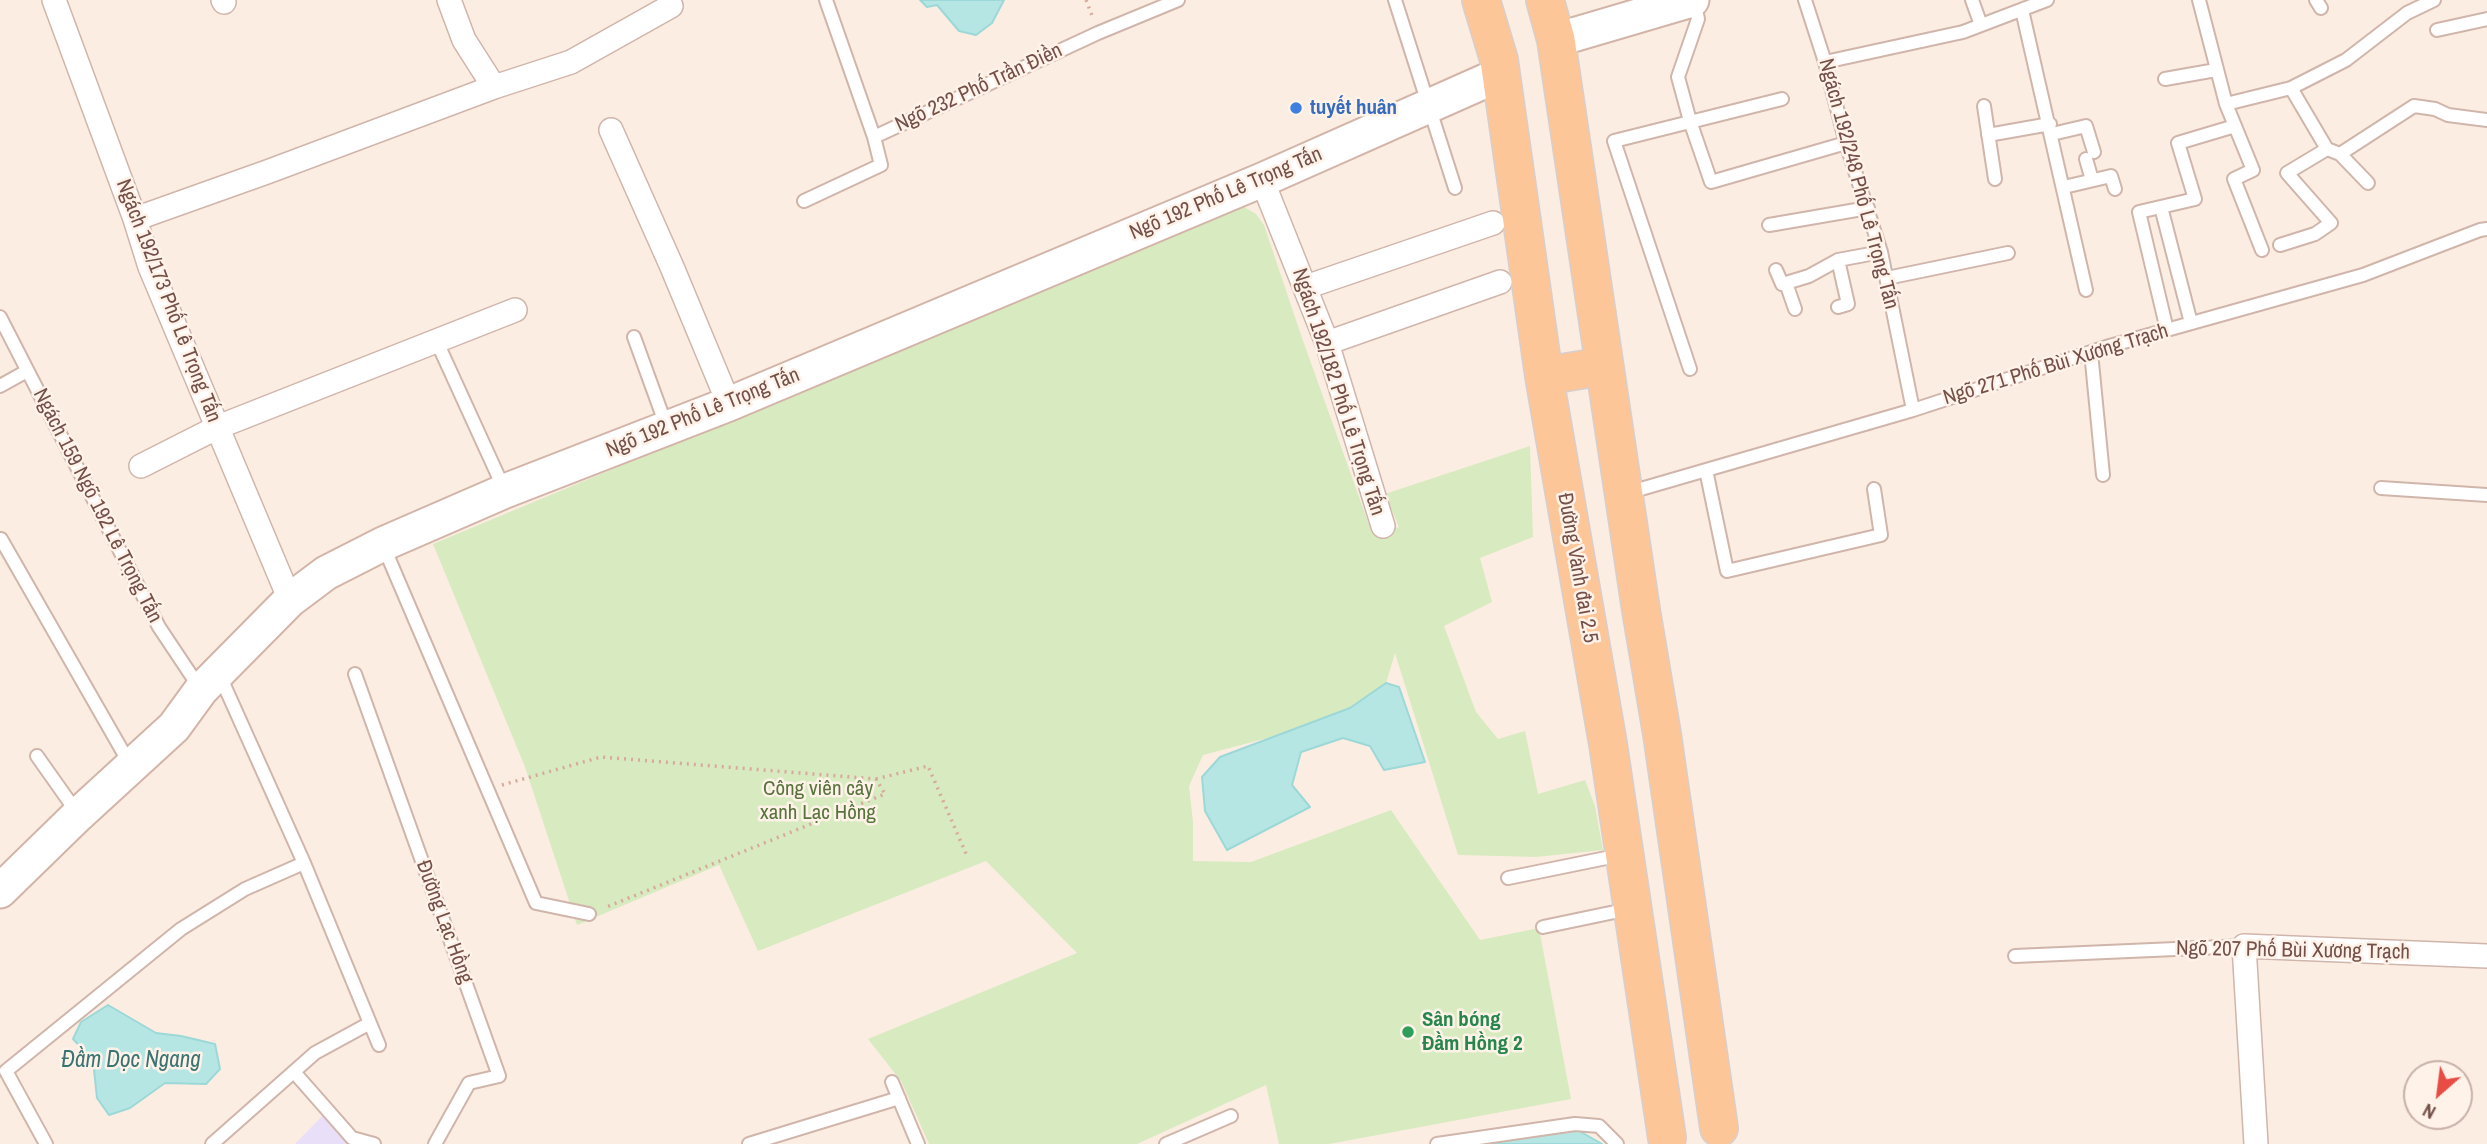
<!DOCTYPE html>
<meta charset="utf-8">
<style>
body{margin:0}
#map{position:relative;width:2487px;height:1144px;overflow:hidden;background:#fcede2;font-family:"Archivo Narrow",sans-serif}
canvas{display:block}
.north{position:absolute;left:2403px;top:1060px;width:70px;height:70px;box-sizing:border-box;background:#fff2e8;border:2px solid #c7b1a8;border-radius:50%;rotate:208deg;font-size:19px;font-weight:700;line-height:28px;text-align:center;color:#745048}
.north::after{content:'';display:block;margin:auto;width:24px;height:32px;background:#e84d45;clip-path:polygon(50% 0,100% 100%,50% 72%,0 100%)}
</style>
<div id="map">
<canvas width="2487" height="1144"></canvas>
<div class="north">N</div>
</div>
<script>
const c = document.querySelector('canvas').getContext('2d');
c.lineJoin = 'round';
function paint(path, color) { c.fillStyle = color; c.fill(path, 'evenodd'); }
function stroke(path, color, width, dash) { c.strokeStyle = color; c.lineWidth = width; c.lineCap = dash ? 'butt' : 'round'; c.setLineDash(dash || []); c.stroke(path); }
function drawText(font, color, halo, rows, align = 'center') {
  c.font = font + ' "Archivo Narrow",sans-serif'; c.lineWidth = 5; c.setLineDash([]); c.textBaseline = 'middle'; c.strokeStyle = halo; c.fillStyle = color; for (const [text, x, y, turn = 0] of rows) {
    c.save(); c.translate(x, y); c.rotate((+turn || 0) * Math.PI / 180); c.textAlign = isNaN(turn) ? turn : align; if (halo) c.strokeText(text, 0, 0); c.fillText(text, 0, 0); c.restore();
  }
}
paint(new Path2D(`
 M325 1113 351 1144H295Z`), '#eadff8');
paint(new Path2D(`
 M1244 207 1256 214 1264 225 1302 338 1372 533 1399 527 1385 494 1530 446 1533 537 1480 558 1492 602 1444 626 1476 712 1498 739 1525 731 1538 794 1585 780 1595 806 1603 850 1536 857 1458 855 1395 653 1386 683 1350 708 1275 736 1203 755 1189 786 1193 822V861L1251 862 1391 810 1480 940 1539 928 1571 1099 1329 1144H1279L1266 1085 1137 1144H929L901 1081 868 1039 1077 953 986 861 758 951 719 865 577 925 525 767 433 544 1001 307 1210 209Z`), '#d8eac0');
const water = new Path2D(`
 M920 0H1004L992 23 976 35 959 31 937 5 927 7Z
 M1386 683 1399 687 1425 762 1384 770 1370 746 1343 738 1301 752 1292 785 1310 807 1227 850 1205 811 1202 777 1220 757 1350 708Z
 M108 1005 156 1033 181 1036 215 1044 220 1069 206 1084 165 1083 130 1108 109 1115 97 1098 93 1060 73 1039 81 1022Z
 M1576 1129 1602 1144H1483Z`);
paint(water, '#b6e6e4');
stroke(water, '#9cd8d7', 2);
const lane = new Path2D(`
 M1395 0 1455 188
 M1694 0 1698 19 1678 77 1690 121 1711 182 1846 143
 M1805 0 1825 62 1846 143 1881 252 1913 410
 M1972 0 1981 25
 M2199 0 2226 104 2253 170 2234 179 2262 250
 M2316 0 2321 8
 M2022 10 2086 290
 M2437 30 2487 19
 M1825 62 1963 32 2047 0
 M2165 79 2216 70
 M2291 88 2327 149 2340 154 2368 183
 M2226 104 2291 88 2346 60 2407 13 2434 0
 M1984 106 1995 179
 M2052 134 2086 126 2094 152
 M1988 135 2050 124
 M874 137 1098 33 1178 0
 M2340 154 2414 106 2435 109 2448 115 2487 120
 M2086 159 2092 180
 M2064 187 2111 176 2115 189
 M804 201 881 165 874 137 826 0
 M2161 207 2191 323
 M1769 225 1868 208
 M2280 245 2315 234 2331 223 2287 173 2327 149
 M1838 260 1848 304 1838 307
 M1776 270 1782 284 1786 283 1795 309
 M1887 278 2008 253
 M1786 283 1809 276 1838 260 1881 252
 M0 317 159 627 201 690
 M2167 330 2139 212 2195 199 2178 143 2235 126
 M634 337 667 428
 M437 342 505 491
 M2091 352 2103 475
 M1690 369 1614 141 1782 99
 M0 386 27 371
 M1706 470 1727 571 1881 535 1874 489
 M2381 488 2487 495
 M1627 493 1913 410 2106 347 2363 275 2480 230 2487 229
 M1 539 131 766
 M383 545 536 903 589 914
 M355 674 499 1076 469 1083 435 1144
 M220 676 304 863 379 1045
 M37 756 78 814
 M1508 878 1621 855
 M1543 927 1629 909
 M2015 956 2244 946
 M294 1072 352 1138 374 1144
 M892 1082 918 1144
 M46 1144 6 1071 181 929 245 889 304 863
 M212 1144 315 1053 370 1023
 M749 1144 899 1098
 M1166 1144 1231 1116
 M1437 1144 1575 1124 1599 1126 1617 1144`);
const street = new Path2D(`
 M54 0 135 219 150 267 290 600
 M223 0 224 2
 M449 0 464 40 494 87
 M611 130 672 267 729 404
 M1262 180 1327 343 1383 526
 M135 219 267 172 494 87 571 62 671 6
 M1306 287 1493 223
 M1327 343 1500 282
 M141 466 218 427 515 310
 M2256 1144 2244 946 2487 956`);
const secondary = new Path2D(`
 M1556 40 1692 0
 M0 891 78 815 174 727 201 690 290 600 326 573 383 544 505 491 729 404 1262 180 1501 74`);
const primary = new Path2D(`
 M1481 0 1499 60 1544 376 1608 744 1667 1138
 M1545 0 1556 40 1641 610 1662 734 1719 1128
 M1544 376 1604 366`);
stroke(lane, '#d0b5ab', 16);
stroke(street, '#d0b5ab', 26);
stroke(secondary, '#d3b4a8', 37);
stroke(primary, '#d8cecc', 40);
stroke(new Path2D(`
 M1086 0 1093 18
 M876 779 928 766 967 856
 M502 785 601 757 876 779 885 794 604 908`), '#d7a99c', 3.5, [2, 5]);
stroke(lane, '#fff', 12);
stroke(street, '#fff', 23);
stroke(secondary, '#fff', 33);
stroke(primary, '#fcc699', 37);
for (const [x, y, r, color] of [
 [1296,108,7,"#3f7fe0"],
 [1408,1032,7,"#2e9e5b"]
]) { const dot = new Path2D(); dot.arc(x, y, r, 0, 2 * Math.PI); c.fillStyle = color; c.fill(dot); stroke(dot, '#fff2e8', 2.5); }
drawText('21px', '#745048', '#fff2e8', [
 ["Ngõ 232 Phố Trần Điền",979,88,-25],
 ["Ngách 192/248 Phố Lê Trọng Tấn",1858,184,75],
 ["Ngõ 192 Phố Lê Trọng Tấn",1226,194,-23],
 ["Ngách 192/173 Phố Lê Trọng Tấn",168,301,69],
 ["Ngõ 271 Phố Bùi Xương Trạch",2056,365,-17],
 ["Ngách 192/182 Phố Lê Trọng Tấn",1338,392,72],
 ["Ngõ 192 Phố Lê Trọng Tấn",703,413,-22],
 ["Ngách 159 Ngõ 192 Lê Trọng Tấn",97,506,63],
 ["Đường Vành đai 2.5",1577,568,80],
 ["Đường Lạc Hồng",444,922,70],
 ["Ngõ 207 Phố Bùi Xương Trạch",2293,951,1]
]);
drawText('bold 21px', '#366cbe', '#fff2e8', [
 ["tuyết huân",1310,108]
], 'left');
drawText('21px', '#57743d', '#fff2e8', [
 ["Công viên cây",818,789],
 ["xanh Lạc Hồng",818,813]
]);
drawText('bold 21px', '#27864d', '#fff2e8', [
 ["Sân bóng",1422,1020],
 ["Đầm Hồng 2",1422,1044]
], 'left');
drawText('italic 23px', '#397372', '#fff2e8', [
 ["Đầm Dọc Ngang",131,1061]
]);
</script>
